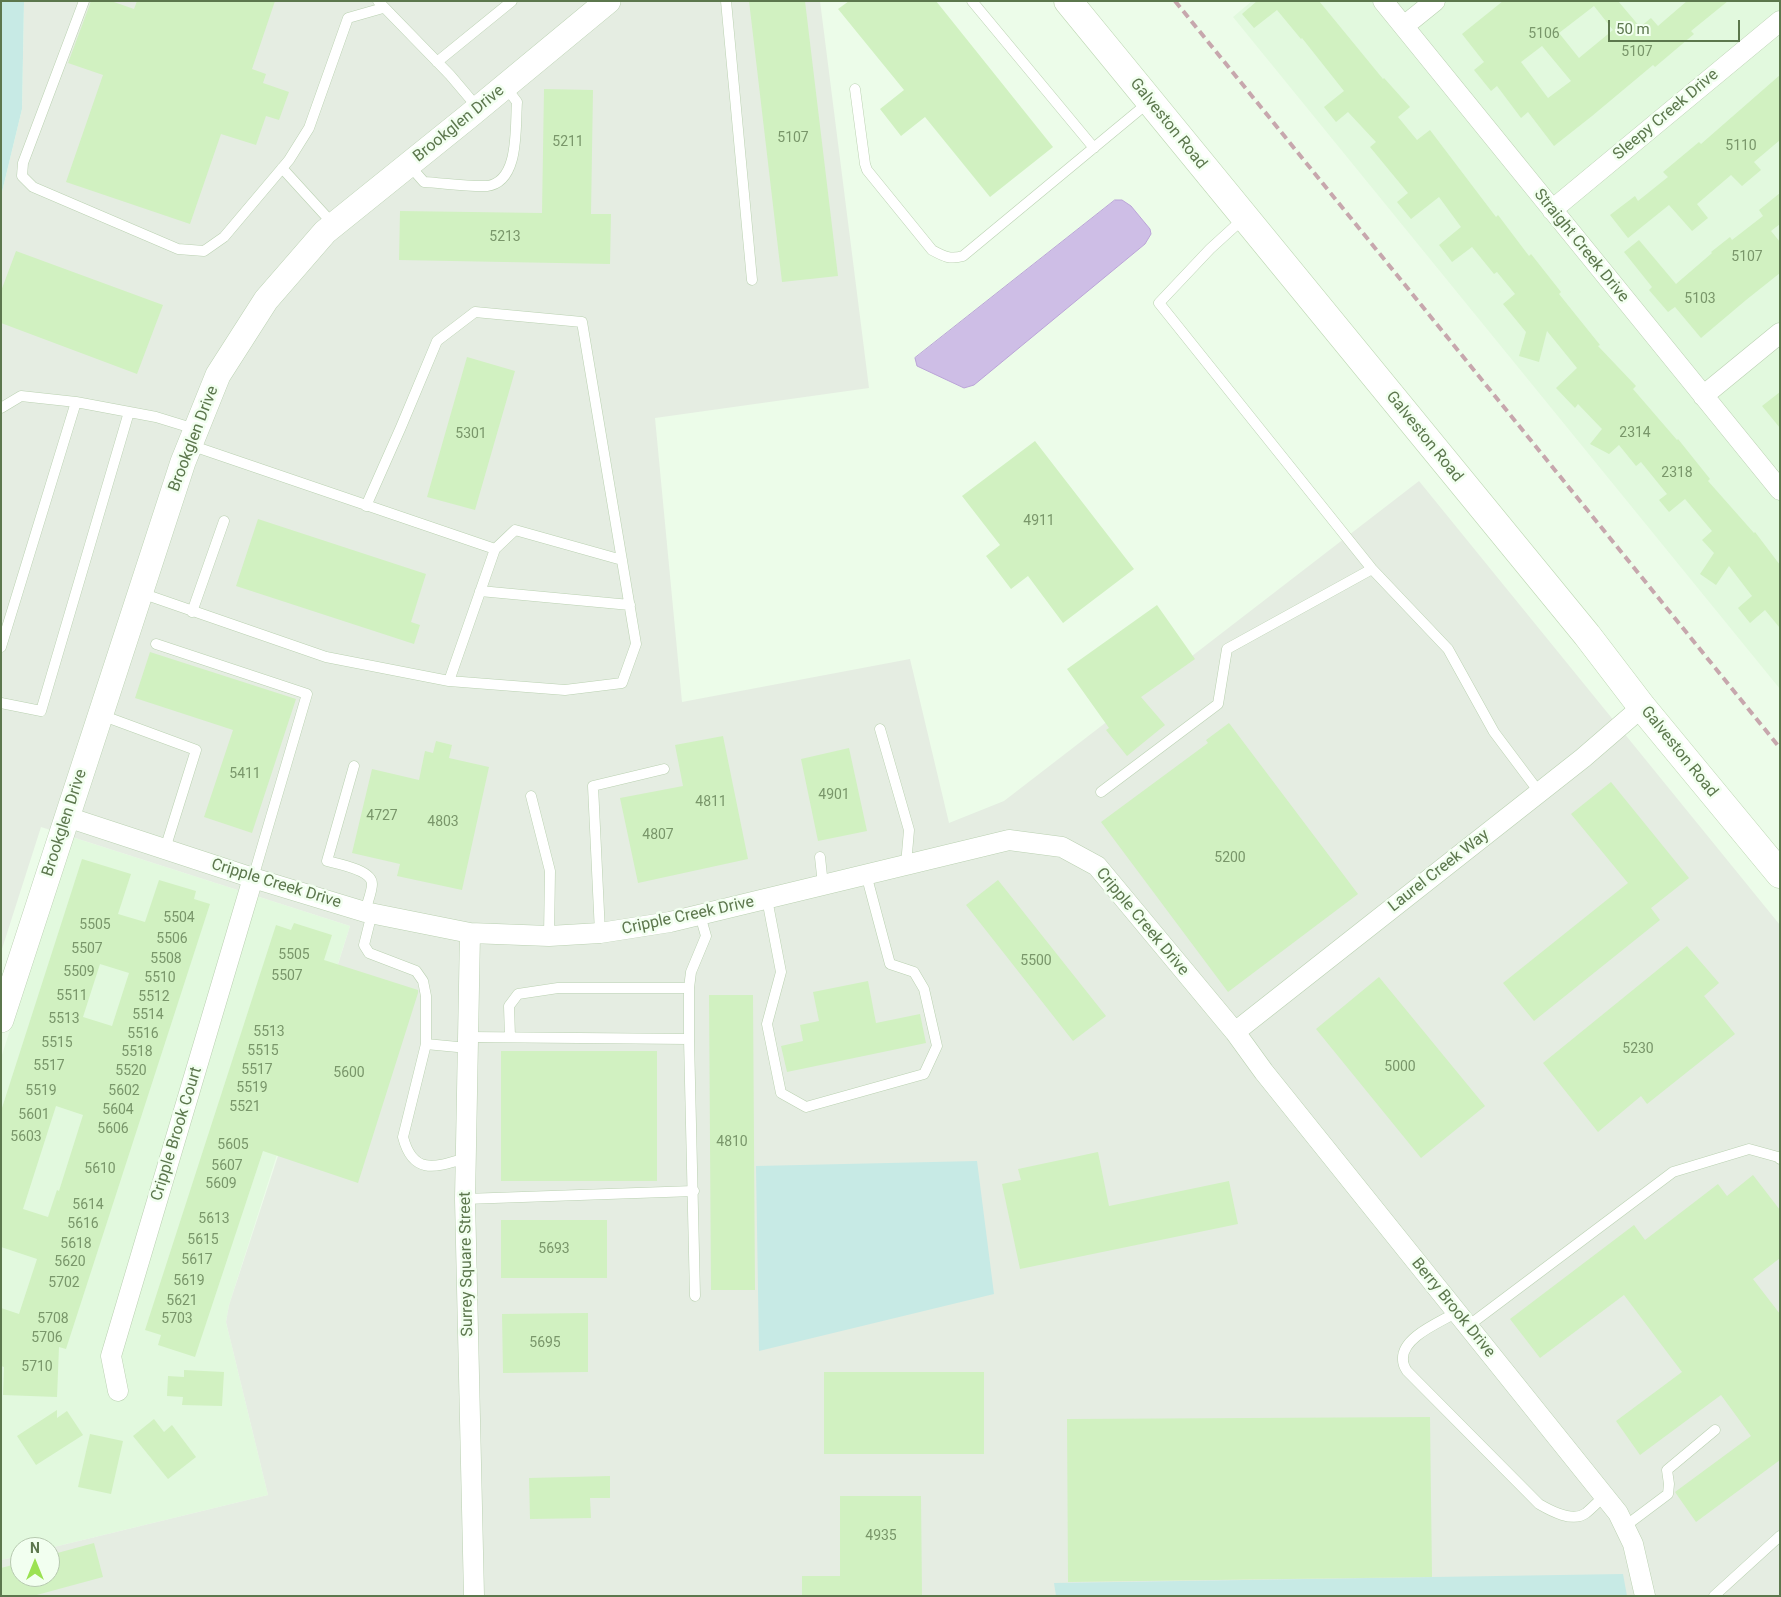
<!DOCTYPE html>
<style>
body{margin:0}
#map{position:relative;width:1781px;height:1597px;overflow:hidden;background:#ecfce9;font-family:Roboto,sans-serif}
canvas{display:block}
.frame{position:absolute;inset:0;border:2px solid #5c774d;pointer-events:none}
.north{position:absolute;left:10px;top:1537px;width:50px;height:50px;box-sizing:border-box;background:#f2fff0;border:1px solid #b6c9af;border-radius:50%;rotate:0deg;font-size:14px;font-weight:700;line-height:20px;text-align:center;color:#5c774d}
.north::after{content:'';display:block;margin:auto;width:18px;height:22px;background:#9be252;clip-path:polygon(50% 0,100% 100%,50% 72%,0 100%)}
.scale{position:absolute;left:1608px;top:20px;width:132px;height:22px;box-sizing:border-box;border:2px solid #5c774d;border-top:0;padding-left:6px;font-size:15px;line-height:18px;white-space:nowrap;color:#5c774d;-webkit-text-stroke:4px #f2fff0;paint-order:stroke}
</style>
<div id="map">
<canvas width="1781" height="1597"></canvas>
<div class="frame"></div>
<div class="north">N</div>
<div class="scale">50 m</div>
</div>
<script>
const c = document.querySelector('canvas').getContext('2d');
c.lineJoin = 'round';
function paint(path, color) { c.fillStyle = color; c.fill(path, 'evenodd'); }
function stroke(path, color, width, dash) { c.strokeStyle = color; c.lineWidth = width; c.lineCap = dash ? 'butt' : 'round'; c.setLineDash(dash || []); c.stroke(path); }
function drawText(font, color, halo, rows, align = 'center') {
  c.font = font + ' Roboto,sans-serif'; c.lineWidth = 5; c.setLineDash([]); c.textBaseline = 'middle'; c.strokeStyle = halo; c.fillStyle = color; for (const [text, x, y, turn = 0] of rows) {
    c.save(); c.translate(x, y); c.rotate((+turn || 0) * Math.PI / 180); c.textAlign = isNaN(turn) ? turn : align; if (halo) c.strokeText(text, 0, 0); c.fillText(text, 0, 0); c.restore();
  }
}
paint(new Path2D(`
 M1252 1H1780V689L1233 17Z
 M72 837 350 926 229 1305 226 1322 268 1495 50 1548V1547H20V1556L1 1560V1058Z`), '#e2f9de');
paint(new Path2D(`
 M24 1H820L869 388 655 418 682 702 910 659 949 823 1004 801 1419 481 1780 925V1596H1V1560L20 1556V1577H50V1548L268 1495 226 1322 229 1305 278 1156 350 926 41 827 1 952V196L22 109Z`), '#e5ede2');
paint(new Path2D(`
 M1 1H24L22 109 1 196Z
 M977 1161 994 1294 759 1351 756 1166Z
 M1623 1574 1627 1596H1056L1054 1583Z`), '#c7eae5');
const water = new Path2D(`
 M1115 200H1122L1131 206 1150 229 1151 234 1145 244 974 385 964 388 917 366 915 358Z`);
paint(water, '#cebee6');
stroke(water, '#baa4d7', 1);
paint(new Path2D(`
 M91 1H111L134 9 137 1H275L252 69 266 74 263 83 289 92 279 120 266 116 256 145 221 134 190 224 66 182 103 75 68 63Z
 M749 1H805L838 276 782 282Z
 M849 1H936L1053 147 990 197 925 117 901 136 880 109 904 90 838 9Z
 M1257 1H1319L1383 79 1384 78 1410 107 1398 117 1417 140 1430 130 1496 217 1498 215 1529 256 1531 254 1561 292 1559 294 1600 345 1598 346 1636 386 1633 389 1677 440 1678 439 1710 479 1708 481 1754 533 1755 532 1780 565V628L1765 610 1750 623 1738 608 1752 596 1729 566 1716 585 1700 574 1714 553 1702 540 1712 531 1685 499 1669 512 1659 500 1667 494 1641 462 1636 466 1619 445 1609 454 1590 444 1602 429 1578 404 1575 408 1556 388 1577 368 1547 331 1539 362 1519 356 1526 332 1503 304 1515 294 1497 272 1494 274 1472 247 1452 262 1439 245 1461 227 1439 197 1411 219 1397 202 1408 193 1370 147 1376 142 1348 112 1336 122 1324 107 1344 91 1302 38 1301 39 1277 10 1254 28 1242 14Z
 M1503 1H1618L1640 27 1651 18 1658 26 1687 1H1728L1691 31 1694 34 1655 67 1653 65 1592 116 1554 146 1528 112 1521 118 1497 86 1491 91 1474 70 1484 62 1462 34ZM1594 6 1613 30 1579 58 1559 33ZM1542 46 1571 81 1548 98 1521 62Z
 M1780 75V140L1754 162 1761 170 1742 186 1731 175 1697 204 1708 218 1692 231 1669 205 1628 238 1610 215 1635 196 1638 201 1668 177 1663 172 1699 142 1701 144Z
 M544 89 593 90 591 214H611L610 264 399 260 400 211 542 213Z
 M1780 193V224L1771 231 1780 242V273L1746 300 1701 338 1675 307 1668 312 1649 290 1652 287 1624 252 1639 240 1676 284 1712 253 1711 252 1730 237 1732 240 1763 216 1759 210Z
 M16 251 163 305 137 374 1 323V291Z
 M467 357 515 371 475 510 427 497Z
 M1780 392V428L1762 406Z
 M1035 441 1134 569 1063 623 1028 576 1011 589 986 556 1000 545 962 496Z
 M258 519 426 574 411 622 420 625 414 644 236 586Z
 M1157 605 1195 659 1141 697 1165 725 1127 756 1106 730 1109 728 1067 669Z
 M150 652 296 699 252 833 204 817 233 730 135 698Z
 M1229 723 1358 894 1228 992 1101 822 1208 743 1206 740Z
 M723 736 748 859 638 883 620 798 683 786 675 745Z
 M436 741 452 745 449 758 489 767 462 890 397 876 400 864 352 853 372 769 419 780 425 751 433 753Z
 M849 748 867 831 818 841 801 759Z
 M1611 782 1689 878 1651 908 1660 920 1534 1021 1503 983 1628 883 1571 814Z
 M82 859 131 874 118 914 145 922 159 880 196 891 194 899 210 904 66 1349 59 1347 57 1397 3 1395 4 1367 1 1366V1308L19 1314 37 1259 1 1247V1111ZM100 964 129 973 112 1026 83 1017ZM56 1106 83 1115 59 1191 57 1190 48 1217 23 1209Z
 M998 880 1106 1016 1073 1041 966 905Z
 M294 923 332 935 324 960 418 990V993L358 1183 263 1151 195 1357 158 1345 161 1335 145 1330 276 925 291 930Z
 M1687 946 1719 983 1704 996 1735 1034 1647 1104 1641 1096 1598 1132 1543 1063Z
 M1379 977 1485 1106 1421 1158 1316 1029Z
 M868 981 876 1023 920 1014 926 1043 787 1072 781 1046 803 1041 800 1025 819 1021 813 992Z
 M709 995H753L755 1290H711Z
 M501 1051H657V1181H501Z
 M1098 1152 1109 1206 1229 1181 1238 1224 1020 1269 1002 1184 1021 1180 1018 1169Z
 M1753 1175 1780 1210V1258L1753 1279 1780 1314V1460L1696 1522 1675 1492 1751 1436 1721 1395 1640 1455 1616 1421 1682 1372 1624 1295 1540 1358 1510 1319 1634 1225 1645 1240 1718 1184 1727 1196Z
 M501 1220H607V1278H501Z
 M588 1313V1372L503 1373 502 1314Z
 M184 1370 224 1372 222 1406 182 1405 183 1397 167 1396 168 1376 184 1377Z
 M824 1372H984V1454H824Z
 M57 1410V1418L67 1411 83 1435 36 1465 17 1436Z
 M1430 1417 1432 1577 1068 1582 1067 1419Z
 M154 1419 164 1432 172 1425 196 1457 168 1479 133 1436Z
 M90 1434 123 1441 111 1494 78 1487Z
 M610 1476V1498H590L591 1518 530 1519 529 1478Z
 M840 1496H921L922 1596H802V1576H840Z
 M94 1543 103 1577 33 1596H1V1568L20 1563V1577H50V1555Z`), '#d1f1c1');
const service = new Path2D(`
 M84 1 23 163 22 176 33 187 178 249 204 251 224 237 289 160 309 128 348 18 383 8
 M378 1 450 75 478 108
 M726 1 752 280
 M972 1 1094 148
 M437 62 512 1
 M855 89 865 164 867 170 932 250C943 256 950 260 963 256L1149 102
 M409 165 424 182C442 183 470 187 487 186 520 182 515 127 517 102L505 86
 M282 168 334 225
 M1244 218 1210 249 1159 303 1372 569 1448 649 1494 732 1539 792
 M1 408 21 396 76 402 156 417 195 429
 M366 506 401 427 437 341 475 312 582 322 636 644 622 683 565 690 449 681
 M495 549 515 530 622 560
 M480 591 630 605
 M141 593 326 657 449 681 495 549 190 445
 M192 612 224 521
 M156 644 307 694 253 878
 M1 647 76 402
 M1 703 41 711 129 412
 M101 715 196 750 165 849
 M880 729 909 830 906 865
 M354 766 327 861C339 864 372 870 372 884 372 892 367 903 365 912
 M1101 792 1218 704 1227 649 1372 569
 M531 796 550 871 549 936
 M820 857 823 885
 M767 899 781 972 767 1024 781 1093 806 1107 924 1074 937 1046 924 989 914 972 890 964 866 874
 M372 913 364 945 369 953 416 971 423 981 426 996V1044L403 1137C413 1176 436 1167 466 1158
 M600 933 593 786 664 769
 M468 1037 689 1039 695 1296
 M510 1037 509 1006 518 994 558 988H689
 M689 1039V988L691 972 706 936 700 915
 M426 1044 468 1048
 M465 1199 694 1191
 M1457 1312C1441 1322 1401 1337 1403 1360 1403 1364 1405 1368 1407 1371L1539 1504C1551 1511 1573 1523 1586 1513 1592 1508 1598 1502 1604 1496
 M1468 1326 1673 1172 1749 1149 1778 1157 1780 1159
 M1624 1527 1668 1494 1669 1484 1667 1470 1715 1430
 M1714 1596 1780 1536`);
const minor = new Path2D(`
 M1383 1 1780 490
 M1404 26 1435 1
 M1552 210 1780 21
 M1703 396 1780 333
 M67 817 253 878 365 912 470 933 549 936 600 933 670 922 1009 840 1062 847 1097 866 1235 1032 1264 1072 1618 1513 1633 1544 1645 1596
 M470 933 465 1199 474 1596
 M1235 1032 1583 758 1642 707
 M118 1391 111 1356 253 878`);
const tertiary = new Path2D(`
 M1 1020 183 462 218 375 266 300 325 232 469 116 608 1`);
const secondary = new Path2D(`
 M1068 1 1587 635 1642 707 1780 874`);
stroke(service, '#bad1b1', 11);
stroke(minor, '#bad1b1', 21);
stroke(tertiary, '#bad1b1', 26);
stroke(secondary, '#bcd6b1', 29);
stroke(service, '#fff', 10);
stroke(minor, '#fff', 20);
stroke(tertiary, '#fff', 25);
stroke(secondary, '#fff', 28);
stroke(new Path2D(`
 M1175 1 1780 748`), '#c7a7ad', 4, [8, 5]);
drawText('14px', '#79966a', null, [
 ["5106",1544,34],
 ["5107",1637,52],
 ["5107",793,138],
 ["5211",568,142],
 ["5110",1741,146],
 ["5213",505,237],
 ["5107",1747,257],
 ["5103",1700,299],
 ["2314",1635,433],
 ["5301",471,434],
 ["2318",1677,473],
 ["4911",1039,521],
 ["5411",245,774],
 ["4901",834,795],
 ["4811",711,802],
 ["4727",382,816],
 ["4803",443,822],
 ["4807",658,835],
 ["5200",1230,858],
 ["5504",179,918],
 ["5505",95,925],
 ["5506",172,939],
 ["5507",87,949],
 ["5505",294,955],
 ["5508",166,959],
 ["5500",1036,961],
 ["5509",79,972],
 ["5507",287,976],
 ["5510",160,978],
 ["5511",72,996],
 ["5512",154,997],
 ["5514",148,1015],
 ["5513",64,1019],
 ["5513",269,1032],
 ["5516",143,1034],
 ["5515",57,1043],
 ["5230",1638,1049],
 ["5515",263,1051],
 ["5518",137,1052],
 ["5517",49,1066],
 ["5000",1400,1067],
 ["5517",257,1070],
 ["5520",131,1071],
 ["5600",349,1073],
 ["5519",252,1088],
 ["5519",41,1091],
 ["5602",124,1091],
 ["5521",245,1107],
 ["5604",118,1110],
 ["5601",34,1115],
 ["5606",113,1129],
 ["5603",26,1137],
 ["4810",732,1142],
 ["5605",233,1145],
 ["5607",227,1166],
 ["5610",100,1169],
 ["5609",221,1184],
 ["5614",88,1205],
 ["5613",214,1219],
 ["5616",83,1224],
 ["5615",203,1240],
 ["5618",76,1244],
 ["5693",554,1249],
 ["5617",197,1260],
 ["5620",70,1262],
 ["5619",189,1281],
 ["5702",64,1283],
 ["5621",182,1301],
 ["5708",53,1319],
 ["5703",177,1319],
 ["5706",47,1338],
 ["5695",545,1343],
 ["5710",37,1367],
 ["4935",881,1536]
]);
drawText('16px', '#5c774d', '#f2fff0', [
 ["Sleepy Creek Drive",1666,115,-40],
 ["Brookglen Drive",459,124,-39],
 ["Galveston Road",1168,124,51],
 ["Straight Creek Drive",1581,246,51],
 ["Galveston Road",1424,437,51],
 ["Brookglen Drive",194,439,-69],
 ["Galveston Road",1679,752,51],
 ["Brookglen Drive",65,823,-72],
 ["Laurel Creek Way",1439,871,-38],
 ["Cripple Creek Drive",276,884,17],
 ["Cripple Creek Drive",688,916,-12],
 ["Cripple Creek Drive",1142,922,50],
 ["Cripple Brook Court",177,1134,-73],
 ["Surrey Square Street",467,1264,-91],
 ["Berry Brook Drive",1453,1308,51]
]);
</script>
